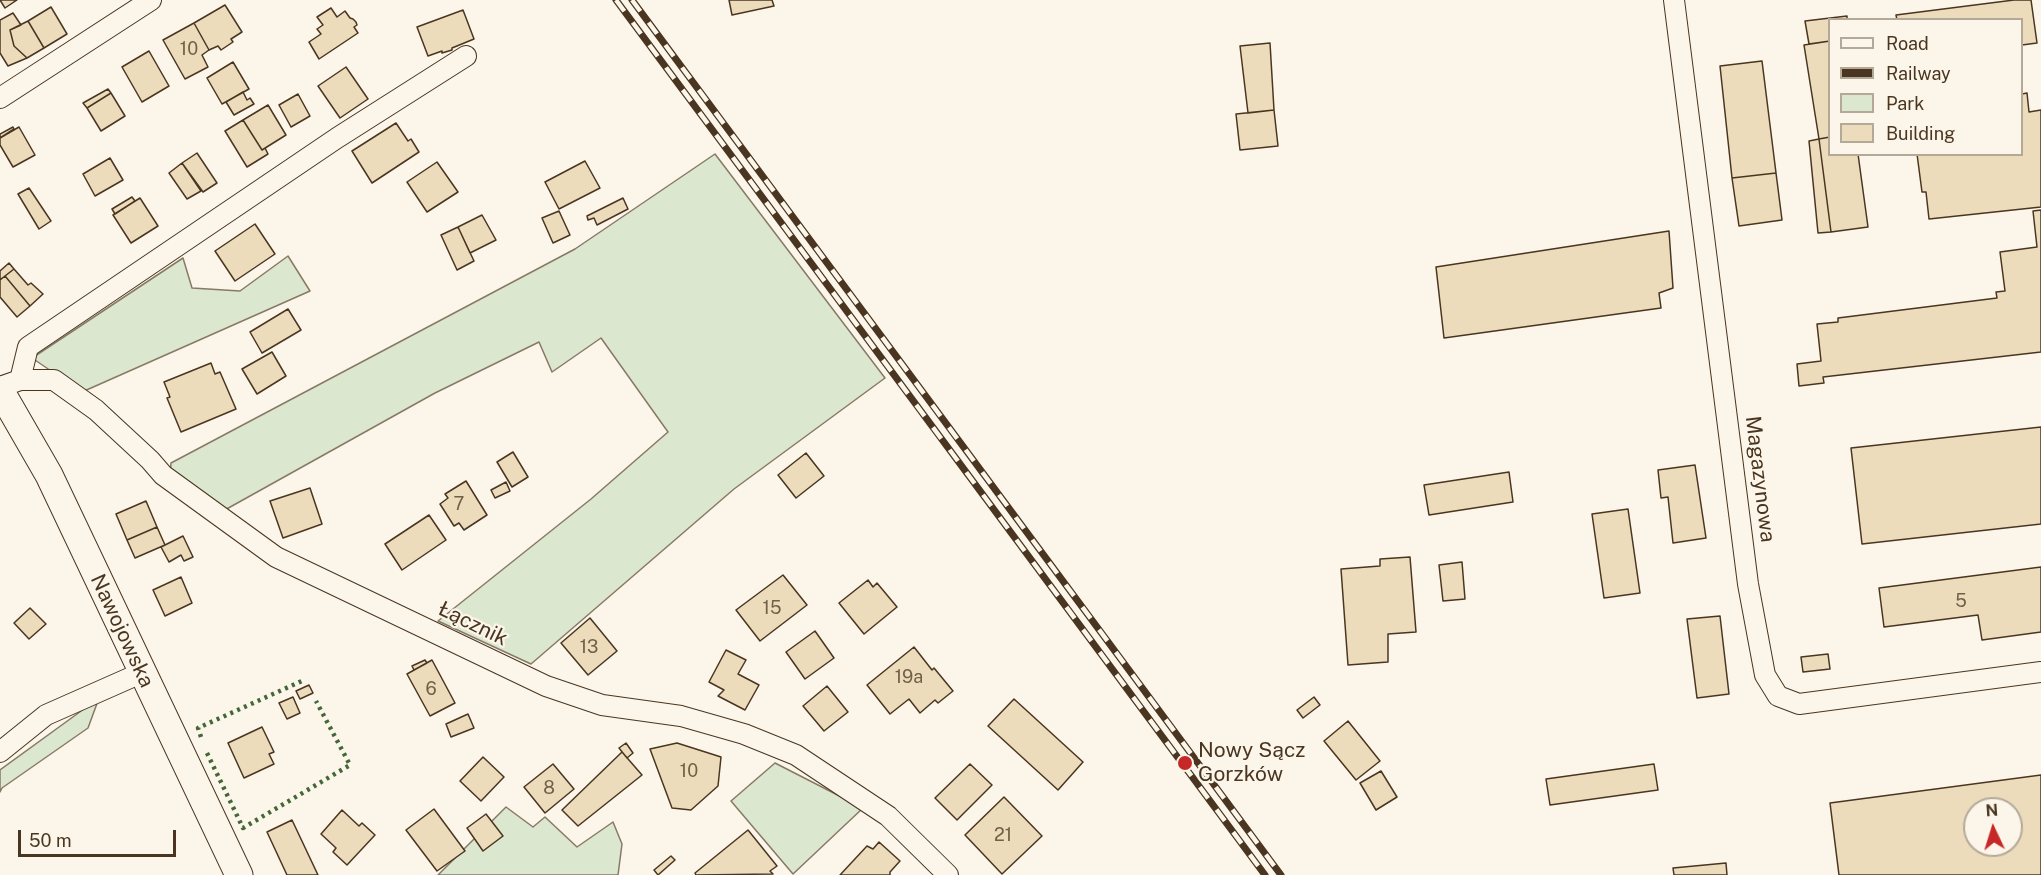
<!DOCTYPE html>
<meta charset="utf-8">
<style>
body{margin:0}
#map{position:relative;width:2041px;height:875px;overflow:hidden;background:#fbf6e9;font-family:"Public Sans",sans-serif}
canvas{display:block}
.legend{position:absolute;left:1828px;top:18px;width:195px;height:138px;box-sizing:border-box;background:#fbf6e9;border:2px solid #b4a999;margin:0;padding:8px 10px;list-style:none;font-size:18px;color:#4a3520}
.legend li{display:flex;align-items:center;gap:12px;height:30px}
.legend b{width:30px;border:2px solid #b4a999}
.north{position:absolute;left:1963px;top:797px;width:60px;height:60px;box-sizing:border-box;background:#fbf6e9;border:2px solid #b4a999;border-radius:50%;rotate:356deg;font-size:16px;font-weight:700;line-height:24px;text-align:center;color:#4a3520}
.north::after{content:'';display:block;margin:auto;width:21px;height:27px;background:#c62828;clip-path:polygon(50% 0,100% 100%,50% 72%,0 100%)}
.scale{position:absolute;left:18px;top:830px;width:158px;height:27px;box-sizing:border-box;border:3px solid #4a3520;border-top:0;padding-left:8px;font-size:18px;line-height:21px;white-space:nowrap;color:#4a3520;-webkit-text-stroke:4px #fbf6e9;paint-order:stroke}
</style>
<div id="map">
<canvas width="2041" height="875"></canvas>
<ul class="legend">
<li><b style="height:8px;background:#fbf6e9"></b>Road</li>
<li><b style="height:8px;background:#4a3520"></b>Railway</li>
<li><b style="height:16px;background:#dce7d0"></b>Park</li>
<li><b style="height:16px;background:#ecdcbc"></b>Building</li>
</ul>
<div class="north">N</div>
<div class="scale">50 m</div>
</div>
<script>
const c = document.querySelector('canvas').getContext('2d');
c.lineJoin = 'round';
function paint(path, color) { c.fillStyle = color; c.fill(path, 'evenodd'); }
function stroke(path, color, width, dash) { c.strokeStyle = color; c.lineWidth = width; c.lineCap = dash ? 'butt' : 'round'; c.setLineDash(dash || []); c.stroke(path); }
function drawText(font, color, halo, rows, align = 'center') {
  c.font = font + ' "Public Sans",sans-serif'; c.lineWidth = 4.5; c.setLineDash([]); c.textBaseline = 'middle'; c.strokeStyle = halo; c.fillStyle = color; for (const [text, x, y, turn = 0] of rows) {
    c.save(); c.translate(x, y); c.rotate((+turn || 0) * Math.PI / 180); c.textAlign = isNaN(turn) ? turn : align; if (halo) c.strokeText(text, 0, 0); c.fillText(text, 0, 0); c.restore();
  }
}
const green = new Path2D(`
 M715 154 885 378 734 489 531 664 438 621 591 499 668 432 601 338 552 372 539 342 435 393 223 511 170 476 171 463 575 249Z
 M288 256 310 291 82 392 32 358 183 258 192 288 240 291Z
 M99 698 88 728 2 788 0 792V770Z
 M775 763 863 808 793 874 731 801Z
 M506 807 533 827 545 817 577 847 613 822 622 844 618 875H438Z`);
paint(green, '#dce7d0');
stroke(green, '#887966', 1.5);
const building = new Path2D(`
 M0 0H17L5 8Z
 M729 0H772L774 6 732 15Z
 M2014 0H2031L2037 43 2022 45V20H1897L1896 15Z
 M225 5 242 32 231 39 233 42 221 50 218 46 209 50 194 23Z
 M51 7 67 34 44 48 28 21Z
 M331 8 337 17 345 11 350 18 353 19 356 22 357 25 354 27 358 33 319 59 309 42 321 34 317 29 323 25 317 17Z
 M463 10 474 39 452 48V50L442 53V51L428 56 417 27Z
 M13 13 21 25 10 30 14 46 27 58 8 66 0 53V20Z
 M1847 16V20H1830V41L1809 44 1805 21Z
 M28 21 44 48 27 58 14 46 10 30Z
 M194 23 209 50 202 55 208 67 185 79 163 40Z
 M1830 41V137L1819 139 1804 45Z
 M1270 43 1274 110 1248 113 1240 46Z
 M149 51 169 86 142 102 122 67Z
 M1762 61 1776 173 1732 178 1720 66Z
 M233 62 249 89 222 104 207 78Z
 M346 67 368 99 340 118 318 86Z
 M108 89 111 93 87 108 83 103Z
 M243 92 247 100 250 98 254 104 234 115 226 102Z
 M111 93 125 116 101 131 87 108Z
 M2027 93 2029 112 2041 110V207L1929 219 1926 192H1922L1917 154H2022V94Z
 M298 94 310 116 291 127 279 105Z
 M268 105 286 135 262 150 243 120Z
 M1274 110 1278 146 1240 150 1236 114Z
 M243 120 262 150 265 148 268 154 247 167 225 131Z
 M396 123 408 141 411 139 419 152 372 183 352 151Z
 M13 127 14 129 0 138V134Z
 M19 127 35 155 13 167 0 145V138Z
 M1830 137V154H1858L1868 227 1831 232 1819 139Z
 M1819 139 1831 232 1818 233 1809 141Z
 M197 153 217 183 203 192 182 163Z
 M110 158 123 180 95 196 83 174Z
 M585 161 600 188 559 209 545 182Z
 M437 162 458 192 427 212 407 182Z
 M182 163 201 191 187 199 169 173Z
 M1776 173 1782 220 1739 226 1732 178Z
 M29 188 51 221 39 229 18 194Z
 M132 197 135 201 115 214 112 209Z
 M140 198 158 226 131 243 113 215Z
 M623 198 628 209 597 225 594 218 588 220 587 216Z
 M2041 210V352L1823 377 1824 383 1799 386 1797 364 1821 361 1817 324 1838 322V318L1997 298 1996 292 2005 291 2000 252 2037 247 2033 211Z
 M559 211 570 235 553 243 542 218Z
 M482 215 496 240 470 253 458 227Z
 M255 224 275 254 235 281 215 251Z
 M458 227 474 261 457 270 441 235Z
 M1669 231 1673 288 1659 293 1661 308 1444 338 1436 267Z
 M9 263 14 269 0 280V271Z
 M14 269 28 285 31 283 43 294 30 306 5 276Z
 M5 276 30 306 17 317 0 297V280Z
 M288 309 301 330 262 353 250 332Z
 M272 352 286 376 257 394 242 369Z
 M211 363 215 374 220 372 236 409 181 432 167 398 170 397 164 382Z
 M2041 427V524L1862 544 1851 448Z
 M513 452 528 477 512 487 497 462Z
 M806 453 824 476 796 498 778 475Z
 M1695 465 1706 538 1673 543 1668 497 1661 498 1658 470Z
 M1509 472 1513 502 1429 515 1424 485Z
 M466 481 487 515 464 530 459 523 454 526 440 504 448 498 445 494Z
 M506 482 510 491 495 498 491 490Z
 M310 488 322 524 283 538 270 501Z
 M146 501 157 527 127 540 116 514Z
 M1628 509 1640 593 1604 598 1592 514Z
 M429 515 446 540 402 570 385 544Z
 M157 527 165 545 135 558 127 540Z
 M183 536 193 557 184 561 181 555 169 562 161 547Z
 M1410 557 1416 632 1388 634V662L1348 665 1341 569 1380 566V559Z
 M1462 562 1465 599 1443 601 1439 565Z
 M2041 567V632L1982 640 1978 615 1884 627 1879 588Z
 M783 575 807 605 760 641 736 610Z
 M181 577 192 603 165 616 153 590Z
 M868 580 873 587 877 583 897 607 864 634 839 603Z
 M30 608 46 624 29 639 14 623Z
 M1720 616 1729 694 1697 698 1687 619Z
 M590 618 617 651 588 675 561 643Z
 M815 631 834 658 805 679 786 652Z
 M914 647 932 670 934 668 953 691 938 703 935 700 920 713 909 699 890 714 867 685Z
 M726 650 746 660 738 674 759 685 745 710 718 696 724 690 709 682Z
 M1828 654 1830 669 1803 672 1801 657Z
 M425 660 427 663 414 670 412 666Z
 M432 660 455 703 430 716 407 674Z
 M309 685 313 693 300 699 296 691Z
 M827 686 848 712 824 731 803 706Z
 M293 697 300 713 287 719 279 703Z
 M1314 697 1320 705 1303 718 1297 710Z
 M1014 699 1083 762 1058 790 988 726Z
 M468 714 474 728 451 737 446 724Z
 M1348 721 1380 761 1356 780 1324 741Z
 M262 727 274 752 269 754 274 764 244 778 228 743Z
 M626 743 633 753 627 758 619 748Z
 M677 743 721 757 718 786 691 810 672 808 650 749Z
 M622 752 642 775 578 826 562 810Z
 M483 757 504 777 481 801 460 781Z
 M553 764 574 789 545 813 524 787Z
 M970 764 992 785 957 820 935 798Z
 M1654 764 1658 790 1550 805 1546 779Z
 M1381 771 1397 797 1376 810 1360 783Z
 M2041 775V875H1839L1830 803ZM1975 809H2011V845H1975Z
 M1004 797 1042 836 1002 874 965 835Z
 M434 809 465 851 437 871 406 830Z
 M342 810 359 826 362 823 375 835 347 865 333 852 336 848 321 834Z
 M486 814 503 836 483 851 467 828Z
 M292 820 318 875H287L267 832Z
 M748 830 777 866 770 871 773 874 696 875 695 873Z
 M879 842 900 861 890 872V875H840L867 846 873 849Z
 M671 856 675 860 658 875 654 870Z
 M1726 863 1727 875H1674L1673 868Z`);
paint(building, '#ecdcbc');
stroke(building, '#4a3520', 1.5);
const street = new Path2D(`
 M1674 0 1748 584 1765 675 1778 696 1799 704 2041 672
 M0 98 151 0
 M20 380 28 347 337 138 466 56
 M0 387 20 380H54L96 410 150 460 163 475 276 557 546 686 602 705 681 716 744 734 796 755 888 816 948 875
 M0 752 46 715 141 673`);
const secondary = new Path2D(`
 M0 390 49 475 239 875`);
stroke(street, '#4a3520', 22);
stroke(secondary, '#4a3520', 29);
stroke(street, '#fbf6e9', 20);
stroke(secondary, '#fbf6e9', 27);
const rail = new Path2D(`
 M616 0 1265 875
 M632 0 1281 875`);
stroke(rail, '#4a3520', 7);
stroke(rail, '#fbf6e9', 4.5, [14]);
stroke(new Path2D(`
 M201 737 198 728 304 680
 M207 753 243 828 350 765 316 701`), '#436837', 4.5, [3, 4.5]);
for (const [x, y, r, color] of [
 [1185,763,8,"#c62828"]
]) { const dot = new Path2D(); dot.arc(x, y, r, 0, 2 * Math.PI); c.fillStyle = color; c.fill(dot); stroke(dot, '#fbf6e9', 2); }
drawText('18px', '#725f47', null, [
 ["10",189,49],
 ["7",459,504],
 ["5",1961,601],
 ["15",772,608],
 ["13",589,647],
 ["19a",909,677],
 ["6",431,689],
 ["10",689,771],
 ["8",549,788],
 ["21",1003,835]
]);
drawText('21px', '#4a3520', '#fbf6e9', [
 ["Magazynowa",1760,479,83],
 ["Łącznik",473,624,26],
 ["Nawojowska",122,631,65]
]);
drawText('21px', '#4a3520', '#fbf6e9', [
 ["Nowy Sącz",1198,751],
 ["Gorzków",1198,775]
], 'left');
</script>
